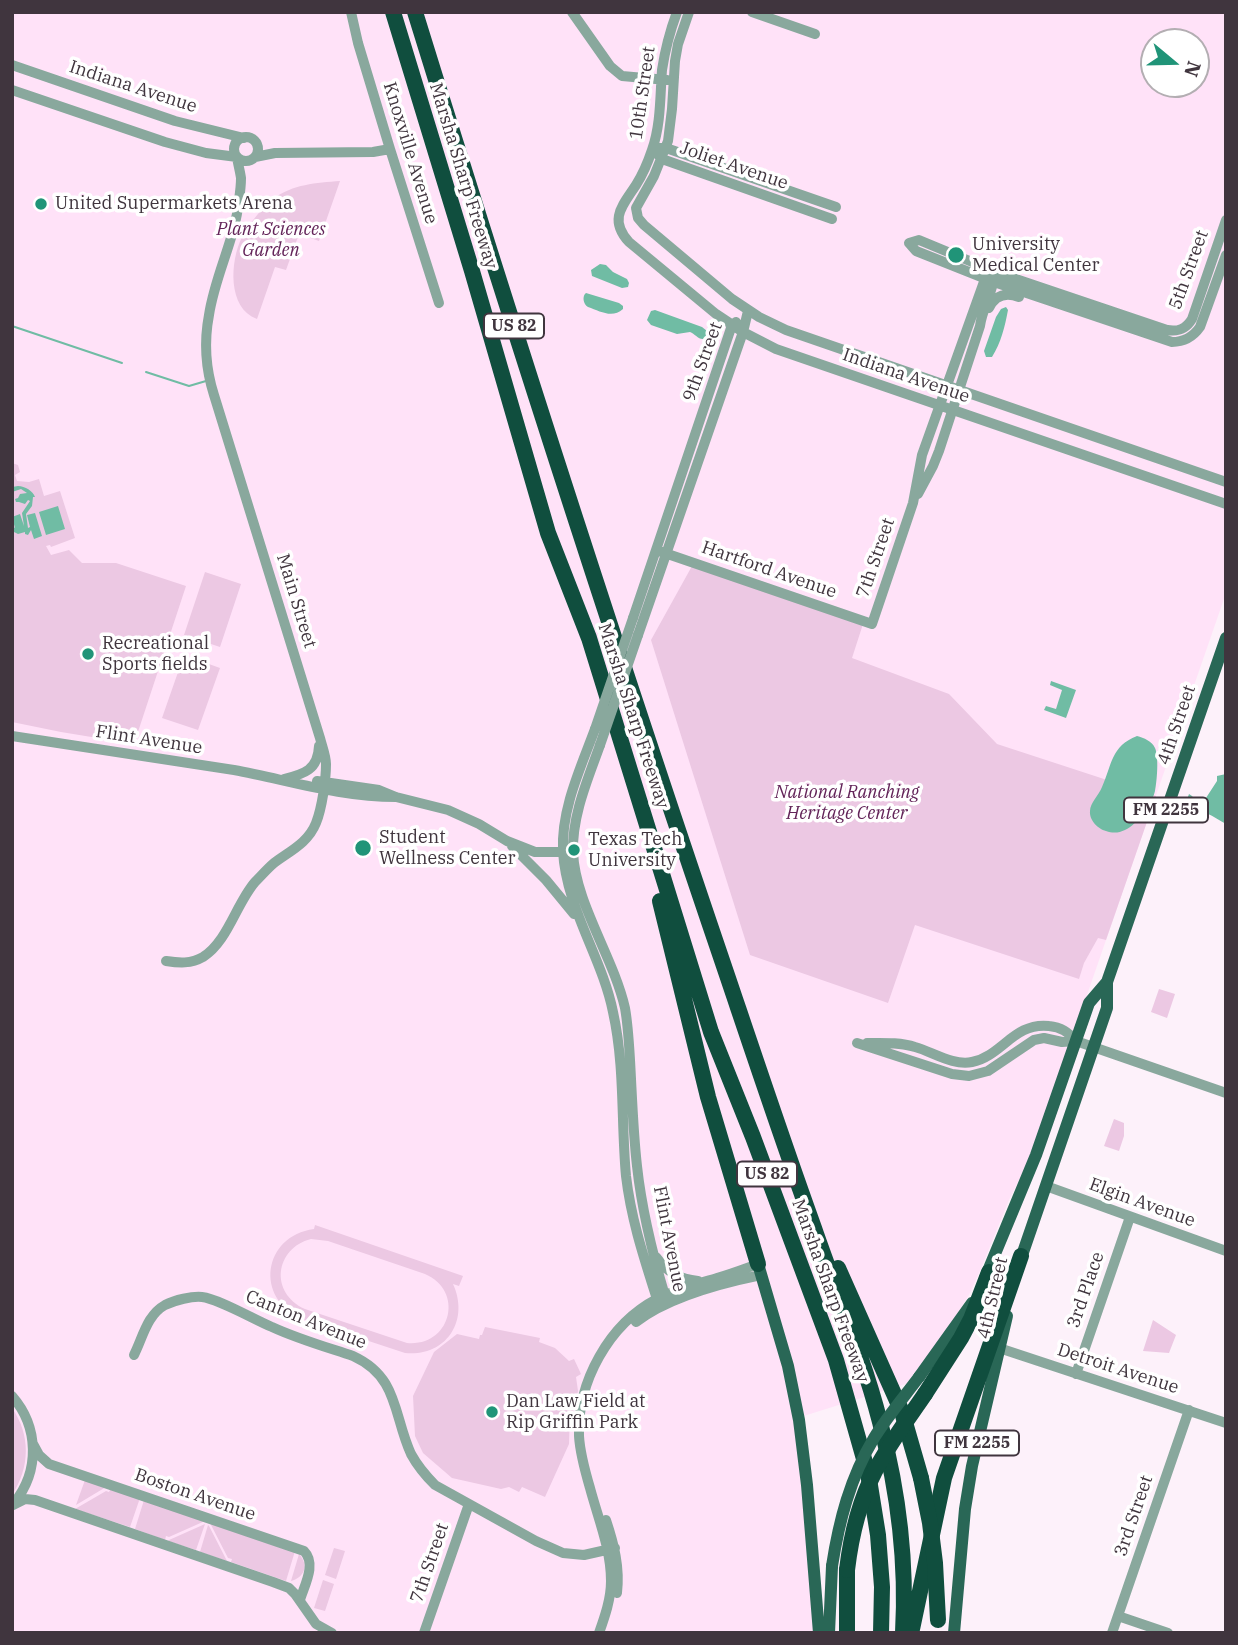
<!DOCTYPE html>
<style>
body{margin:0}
#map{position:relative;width:1238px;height:1645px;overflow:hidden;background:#fdf1fa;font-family:"IBM Plex Serif",serif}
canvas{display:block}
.frame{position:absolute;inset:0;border:14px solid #40353e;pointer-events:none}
.north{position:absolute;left:1140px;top:28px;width:70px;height:70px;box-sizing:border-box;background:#fff;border:2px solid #b3aeb2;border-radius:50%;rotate:109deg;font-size:19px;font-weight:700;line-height:28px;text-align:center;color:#40353e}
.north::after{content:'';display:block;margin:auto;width:24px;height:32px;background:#209478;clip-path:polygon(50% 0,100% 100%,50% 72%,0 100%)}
</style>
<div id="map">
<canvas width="1238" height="1645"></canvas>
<div class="frame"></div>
<div class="north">N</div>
</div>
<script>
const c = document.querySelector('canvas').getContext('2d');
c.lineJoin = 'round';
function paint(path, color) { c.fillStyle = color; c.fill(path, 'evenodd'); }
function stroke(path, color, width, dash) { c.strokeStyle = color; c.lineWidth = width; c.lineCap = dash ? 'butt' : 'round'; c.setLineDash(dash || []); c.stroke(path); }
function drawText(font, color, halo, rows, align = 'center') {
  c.font = font + ' "IBM Plex Serif",serif'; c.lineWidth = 7; c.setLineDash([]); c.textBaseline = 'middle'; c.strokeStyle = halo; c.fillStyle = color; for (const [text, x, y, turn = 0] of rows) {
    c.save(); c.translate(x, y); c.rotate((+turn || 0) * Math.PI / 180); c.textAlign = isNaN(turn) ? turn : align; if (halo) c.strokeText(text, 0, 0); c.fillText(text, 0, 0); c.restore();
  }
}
paint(new Path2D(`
 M12 12H1226V593L1032 1154 1009 1200 980 1271 969 1295 945 1333 906 1384 794 1419 817 1633H12ZM1154 42H1196V84H1154Z`), '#ffe2f8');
paint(new Path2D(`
 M340 181 319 241 299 234 286 270 275 267 257 319C227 308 230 261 242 237 248 226 263 206 273 199 293 184 316 183 340 181Z
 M12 463 18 465 20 472 15 475 17 481 29 482 39 479 44 496 60 491 75 538 51 547 50 545 46 546 51 555 69 550 82 563H116L186 586 134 744 61 732 12 722Z
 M692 566 863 624 852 658 949 694 997 744 1156 796 1106 940 1098 938 1084 963 1079 979 915 925 888 1003 750 955 651 640Z
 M205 572 241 584 220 647 184 635Z
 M184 655 220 668 198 730 162 718Z
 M1159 989 1175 994 1167 1018 1151 1012Z
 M1114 1119 1124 1123V1136L1119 1151 1104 1146Z
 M315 1225 463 1276 459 1286 453 1284C470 1321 446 1357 405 1353L302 1319C254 1298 263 1236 314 1229ZM311 1239 328 1241 425 1274C465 1291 451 1347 407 1343L305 1309C269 1293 275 1248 311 1239Z
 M1153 1320 1176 1335 1169 1353 1143 1351Z
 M485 1327 540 1338 539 1342 555 1348 569 1361 574 1359 581 1374 576 1377 578 1391 574 1413 570 1412 569 1444 545 1497 522 1487 519 1492 509 1487 501 1489 452 1478 423 1453 415 1436 413 1396 434 1352 457 1334 479 1339 480 1335H482Z
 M12 1408C31 1435 30 1468 12 1495Z
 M85 1480 106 1487 76 1505Z
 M111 1488 140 1498 130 1527 75 1509 106 1491 109 1492Z
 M144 1500 205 1521 169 1537 166 1536 165 1540 135 1529Z
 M210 1523 295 1551 286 1581 231 1562 232 1559 228 1558Z
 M205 1524 196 1550 168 1541 169 1540Z
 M208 1525 209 1526 227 1561 200 1552Z
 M334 1548 345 1551 336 1579 325 1575Z
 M299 1554C309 1565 305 1577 291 1581Z
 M323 1580 334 1584 325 1611 314 1608Z`), '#ecc8e3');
paint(new Path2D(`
 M600 264 606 265 613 272 627 279 629 283 628 287 622 288 592 276 591 270Z
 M586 293 619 303 623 306V309C612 319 600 311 588 307 583 304 582 296 586 293Z
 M1006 307 1008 310C1005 326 1001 343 992 357H986L984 351 996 317 1001 309Z
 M655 310 702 327 707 331 708 337C700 343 696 334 690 332L677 334 651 325 647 320 651 311Z
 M18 486C25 486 33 491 35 497H33L32 506 26 514 28 528 30 527 27 515 35 513 42 536 34 539 31 530 28 535 25 534V532L18 534 12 531V526L15 528 12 517 20 514 24 526 22 513 30 501 28 500 25 504 19 502H16L15 499 18 498 20 494 27 493 21 489 12 492V487Z
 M58 506 65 529 46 535 39 512Z
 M1051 681 1076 690 1066 718 1044 710 1046 706 1056 709 1062 690 1050 685Z
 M1137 736C1144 738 1152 741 1155 748 1159 757 1157 781 1155 791 1154 796 1151 801 1148 805 1140 820 1125 838 1106 831 1098 829 1089 820 1090 811 1090 803 1099 795 1102 787 1112 765 1111 746 1137 736Z
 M1226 774V824C1213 817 1202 808 1187 808L1185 805 1189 794 1192 796 1197 802 1204 801 1217 781V776Z`), '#70bca4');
stroke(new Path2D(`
 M12 326 122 363
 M146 372 189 386 206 381`), '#70bca4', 2);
stroke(new Path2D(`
 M351 12 358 43 390 149 439 303
 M572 12 610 66 622 76 667 80
 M677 12C670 31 665 50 662 70 660 97 661 124 652 150 648 162 643 174 636 185 623 205 608 219 629 242L716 314 743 332 776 349 1226 504
 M689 12 678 44 675 61 672 109 668 141 654 176 636 208 638 218 644 225 732 299 759 317 786 330 1226 482
 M752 12 815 34
 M12 65 175 121 244 138
 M12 90 165 142 206 153 237 157C238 164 240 171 241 178 241 185 240 193 239 200 235 240 215 275 209 315 204 341 206 370 214 395L320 738C322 746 326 756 326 764 326 780 322 808 316 823 308 843 290 851 274 863 267 869 261 876 255 882 236 904 228 941 203 957 191 964 179 963 166 961
 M234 149a12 12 0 1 1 24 0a12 12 0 1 1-24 0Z
 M660 148H666L836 207
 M659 156 662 159 832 219
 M255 157 275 153 373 152 390 149
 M1226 220 1192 319C1186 329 1178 332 1167 330L1001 274 919 240 909 243 916 251 994 282 1172 342C1184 342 1193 337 1200 327L1226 255
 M989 308C995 295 1006 292 1019 297
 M918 494 933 466 939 451 980 326C982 309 993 293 994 276
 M656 550 872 624 913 503 922 455 985 279 990 275
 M633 618 732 325 736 322
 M638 635 743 332 748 311
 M595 729C581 767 561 809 563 851 566 908 602 957 613 1012 625 1066 621 1122 626 1176 631 1219 644 1258 657 1299L664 1305
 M12 736C86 747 160 758 234 770 288 780 340 797 396 797
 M600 745C588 779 572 815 573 852 575 903 613 956 625 1008 628 1025 629 1043 630 1060 632 1095 633 1131 637 1166 642 1212 652 1252 665 1296L664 1305
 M284 779C304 774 318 770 319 746
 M317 781 379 790 396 797 448 810 479 824 507 841 535 852H570
 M512 846 546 880 574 914
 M857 1043 952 1074 969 1076 988 1071 1034 1040 1044 1038 1062 1042 1076 1041 1226 1093
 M867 1043C882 1043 900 1042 915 1047 933 1052 953 1066 972 1062 1002 1056 1014 1022 1049 1026 1061 1027 1068 1032 1076 1041
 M1046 1186 1226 1251
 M656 1257C667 1272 679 1279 698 1281
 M636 1322C668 1297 722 1283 761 1275
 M999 1348 1226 1423
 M134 1355C143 1337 147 1315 165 1305 175 1300 192 1296 202 1297 219 1299 255 1320 272 1327 298 1339 326 1347 353 1356 399 1377 393 1415 411 1454 417 1465 426 1476 435 1485L536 1541 563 1553 584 1555 615 1548
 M1076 1374 1130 1217
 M12 1396C39 1427 40 1471 14 1503
 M33 1444 39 1455 49 1464 304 1551C317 1564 304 1586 300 1600
 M13 1505 25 1499 35 1500 273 1582 289 1588 295 1594 316 1624 332 1633
 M606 1520C614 1544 620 1567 617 1593
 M1118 1616 1168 1633
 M424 1633 469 1504
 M599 1633C605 1616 611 1599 611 1581 611 1549 598 1518 590 1488 585 1471 580 1453 579 1436 577 1382 609 1324 657 1299 676 1289 697 1284 717 1278 731 1274 744 1269 758 1264
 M1112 1633 1189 1410`), '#89a89d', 10);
stroke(new Path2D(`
 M758 1264 788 1366 799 1420 807 1485 819 1633
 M1019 1264 1107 1008V982L1226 638
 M985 1278 1036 1155 1089 1003 1107 982
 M919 1377 972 1303
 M829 1633 832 1566
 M954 1633 965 1509 972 1466 1007 1316`), '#296756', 12);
stroke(new Path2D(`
 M393 12 472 271 548 533 589 638 711 1032 753 1137 836 1360 868 1473 878 1535 882 1587 881 1633
 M415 12C515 335 619 658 728 978 756 1061 784 1145 814 1228 836 1292 863 1356 880 1422 898 1490 907 1562 903 1633
 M660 901 708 1097 758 1264
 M838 1268 902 1412 921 1478
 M925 1394 961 1338 971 1319 989 1272
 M847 1570V1633
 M912 1629 944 1478 1021 1256`), '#104e3e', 16);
stroke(new Path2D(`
 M595 729 633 618
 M600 745 638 635`), '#89a89d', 10);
stroke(new Path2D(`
 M832 1566C839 1521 850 1478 874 1438 887 1417 904 1397 919 1377`), '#296756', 12);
stroke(new Path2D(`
 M921 1478 930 1523 935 1563 938 1620
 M847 1570C851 1536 859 1502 875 1471 889 1444 908 1419 925 1394`), '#104e3e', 16);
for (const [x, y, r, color] of [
 [41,204,7,"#209478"],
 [956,255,9,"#209478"],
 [88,654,7,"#209478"],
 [363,848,9,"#209478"],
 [574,850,7,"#209478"],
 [492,1412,7,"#209478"]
]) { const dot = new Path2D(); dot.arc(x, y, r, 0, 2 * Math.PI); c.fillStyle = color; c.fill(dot); stroke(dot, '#fff', 2.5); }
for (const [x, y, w] of [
 [514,326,60],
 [1166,810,84],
 [767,1174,60],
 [977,1443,84]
]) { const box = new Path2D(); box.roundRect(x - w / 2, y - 12.5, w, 25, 5); c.fillStyle = '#fff'; c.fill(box); stroke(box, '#40353e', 2); }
drawText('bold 16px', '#40353e', null, [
 ["US 82",514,326],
 ["FM 2255",1166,810],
 ["US 82",767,1174],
 ["FM 2255",977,1443]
]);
drawText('18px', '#40353e', '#fff', [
 ["Indiana Avenue",133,87,18],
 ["10th Street",643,93,-82],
 ["Knoxville Avenue",410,153,73],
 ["Joliet Avenue",734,166,19],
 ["Marsha Sharp Freeway",463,176,73],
 ["5th Street",1189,270,-70],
 ["9th Street",703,362,-70],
 ["Indiana Avenue",906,376,19],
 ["7th Street",876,558,-71],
 ["Hartford Avenue",769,570,19],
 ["Main Street",296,601,73],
 ["Marsha Sharp Freeway",633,716,72],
 ["4th Street",1177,725,-71],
 ["Flint Avenue",149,740,9],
 ["Elgin Avenue",1142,1203,20],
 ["Flint Avenue",669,1239,79],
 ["3rd Place",1086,1290,-71],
 ["Marsha Sharp Freeway",830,1291,70],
 ["4th Street",993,1298,-77],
 ["Canton Avenue",306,1320,22],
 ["Detroit Avenue",1118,1369,18],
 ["Boston Avenue",195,1495,19],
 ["3rd Street",1134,1516,-71],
 ["7th Street",430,1563,-71]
]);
drawText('18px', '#40353e', '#fff', [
 ["United Supermarkets Arena",55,204],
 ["University",972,245],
 ["Medical Center",972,266],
 ["Recreational",102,644],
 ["Sports fields",102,665],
 ["Student",379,838],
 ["Wellness Center",379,859],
 ["Texas Tech",588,840],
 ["University",588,861],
 ["Dan Law Field at",506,1402],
 ["Rip Griffin Park",506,1423]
], 'left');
drawText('italic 18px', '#632459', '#fff', [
 ["Plant Sciences",271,230],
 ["Garden",271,251],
 ["National Ranching",847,793],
 ["Heritage Center",847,814]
]);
</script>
